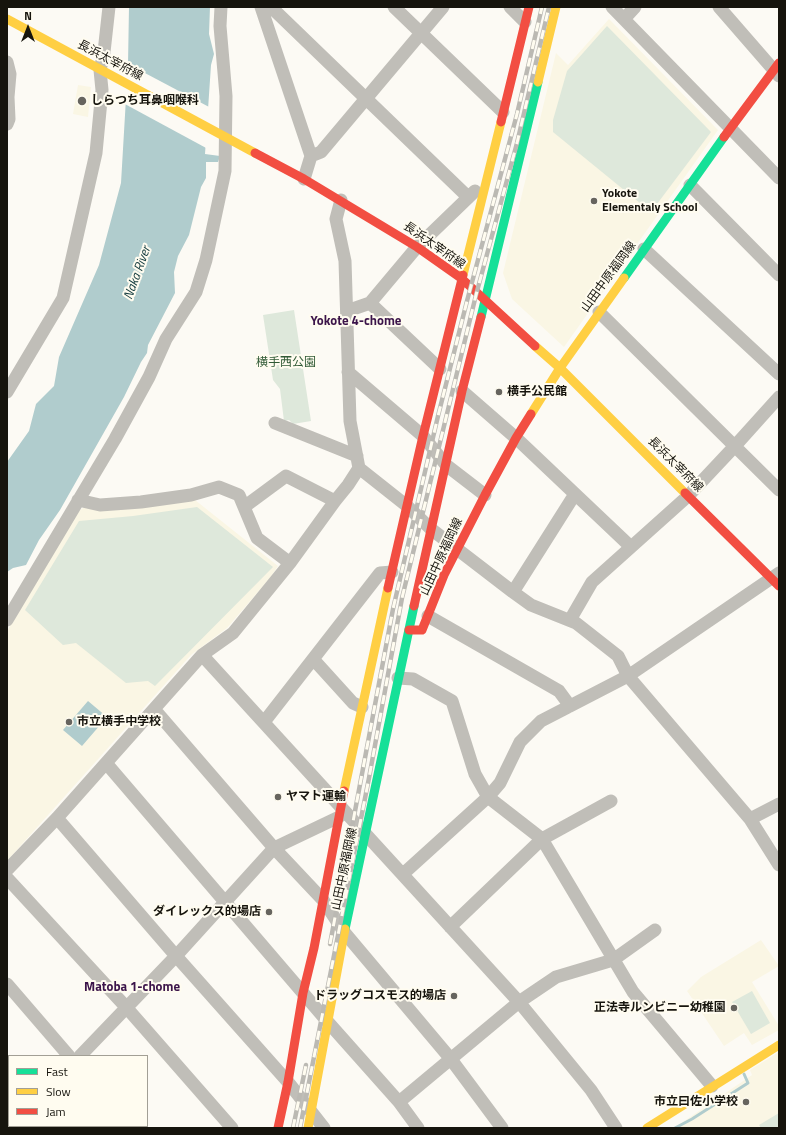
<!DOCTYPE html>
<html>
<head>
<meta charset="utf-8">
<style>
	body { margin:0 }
	#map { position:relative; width:786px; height:1135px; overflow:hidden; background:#fcfaf4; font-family:"Titillium Web",sans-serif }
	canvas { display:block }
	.frame { position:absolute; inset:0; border:8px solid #16140d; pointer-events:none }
	.legend { position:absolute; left:8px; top:1055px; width:140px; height:72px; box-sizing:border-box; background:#fffcf0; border:1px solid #a29f95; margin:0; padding:5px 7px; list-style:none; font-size:12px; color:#16140d }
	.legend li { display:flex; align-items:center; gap:8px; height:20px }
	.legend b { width:20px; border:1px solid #a29f95 }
	.north { position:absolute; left:8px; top:8px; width:40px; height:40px; -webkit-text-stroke:3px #fffcf0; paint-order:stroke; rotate:0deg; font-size:11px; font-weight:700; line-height:16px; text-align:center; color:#16140d }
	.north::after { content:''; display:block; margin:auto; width:14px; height:18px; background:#16140d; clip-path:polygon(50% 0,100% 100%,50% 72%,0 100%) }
</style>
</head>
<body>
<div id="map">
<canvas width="786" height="1135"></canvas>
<div class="frame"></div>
<ul class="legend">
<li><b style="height:5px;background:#16e098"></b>Fast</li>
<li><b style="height:5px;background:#ffcf43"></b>Slow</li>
<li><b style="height:5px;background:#f24e42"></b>Jam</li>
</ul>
<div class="north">N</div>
</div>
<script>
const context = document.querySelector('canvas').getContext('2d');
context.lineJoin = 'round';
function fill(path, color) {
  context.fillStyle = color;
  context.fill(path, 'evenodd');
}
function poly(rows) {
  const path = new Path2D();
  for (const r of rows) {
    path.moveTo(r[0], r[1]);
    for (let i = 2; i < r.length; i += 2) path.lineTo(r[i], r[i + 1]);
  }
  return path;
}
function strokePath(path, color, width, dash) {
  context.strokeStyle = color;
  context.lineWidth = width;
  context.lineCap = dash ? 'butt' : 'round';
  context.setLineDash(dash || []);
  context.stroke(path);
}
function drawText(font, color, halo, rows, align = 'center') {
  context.font = font + ' "Titillium Web","Noto Sans JP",sans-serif';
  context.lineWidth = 4;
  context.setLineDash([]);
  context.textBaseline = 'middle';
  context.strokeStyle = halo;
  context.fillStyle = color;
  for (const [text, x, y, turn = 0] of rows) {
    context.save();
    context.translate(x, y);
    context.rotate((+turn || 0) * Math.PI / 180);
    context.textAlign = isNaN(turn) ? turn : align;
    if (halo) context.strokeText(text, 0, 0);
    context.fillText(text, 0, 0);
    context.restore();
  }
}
const built = poly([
	[609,19,718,130,564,347,512,299,503,273,556,53,568,65],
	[78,85,91,87,88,117,73,114],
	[190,496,278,566,270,578,227,628,191,655,7,861,7,631,37,579,79,511,83,508,132,508],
	[761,940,779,966,752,982,779,1026,779,1030,752,1045,744,1033,724,1046,687,991,701,977],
	[779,1052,779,1128,674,1128,752,1075,750,1070]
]);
const green = poly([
	[607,26,711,132,651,212,553,132,553,120,567,71],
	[294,310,311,421,293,424,289,420,284,421,280,389,273,380,263,315],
	[197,507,273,567,155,686,148,681,126,683,76,643,63,645,25,610,79,521,133,516],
	[752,991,770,1023,751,1034,732,1002],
	[779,1113,779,1128,761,1128,759,1125]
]);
const water = poly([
	[129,7,210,7,209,34,214,54,211,65,205,154,220,156,218,162,206,162,206,178,201,187,189,235,178,256,174,272,175,293,148,345,147,353,141,362,124,397,60,510,39,540,26,565,13,568,7,572,7,462,29,431,36,404,54,386,59,357,99,265,121,183,128,64],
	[88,701,107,717,82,746,63,730]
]);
const pier = poly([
	[126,63,211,108,208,149,123,103]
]);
const stream = poly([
	[675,1128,692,1119,748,1083,744,1074]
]);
const street = poly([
	[261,7,311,156,304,179],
	[271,7,468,197],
	[394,7,503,112],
	[510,7,525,22],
	[612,7,779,178],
	[719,7,779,76],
	[624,19,635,7],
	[7,62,10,74,8,97,9,119,7,124],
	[311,156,321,152,443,7],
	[690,185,779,275],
	[341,200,336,219,345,261,350,421,359,468,407,506,431,529,513,592,531,605,576,623,618,656,628,676,750,819,779,865],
	[644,249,779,374],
	[370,303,440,369],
	[347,311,370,303,417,247,475,191],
	[599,312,779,490],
	[348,372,423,436,446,465,485,495],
	[462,391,516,438,631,547],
	[7,392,63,298,96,153,102,90,100,70,104,52,109,7],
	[275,423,357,456],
	[78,500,100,505,141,502,191,495,219,487,239,495,257,538,290,563],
	[244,507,286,476,335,501],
	[513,592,575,494],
	[428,616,559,691,570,706],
	[7,620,115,439,149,377,166,339,196,292,206,260,225,171,226,96,220,26,221,7],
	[570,620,592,582,688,496,734,447,779,397],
	[202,655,519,1002,591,1090,616,1128],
	[314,660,353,703,362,707],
	[398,678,413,679,452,701,475,774,488,797,542,839,633,992,712,1086],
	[154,709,274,848,323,900,344,932,450,1058,502,1128],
	[264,722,380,573,392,572],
	[106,763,327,1021,399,1102,418,1128],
	[57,818,176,956,288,1082,324,1128],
	[750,819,779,804],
	[7,870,57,818,202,655,233,633,290,563,335,501,348,485,359,468],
	[403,874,488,797,500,783,520,742,541,721,628,676,779,573],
	[7,878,126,1007,232,1128],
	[450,927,542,839,611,801],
	[7,984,69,1056],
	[80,1056,176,956,274,848,339,817],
	[7,1101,9,1103],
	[399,1102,519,1002,556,977,613,960,655,930],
	[30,1126,32,1128],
	[128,1126,130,1128],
	[9,1128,11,1126]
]);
const fast = poly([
	[624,278,724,137],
	[481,317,538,82],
	[345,929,414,606]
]);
const slow = poly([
	[7,19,255,153],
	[538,82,556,7],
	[463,275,501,122],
	[535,346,560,368,685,493],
	[531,414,560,368,624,278],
	[344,791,388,588],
	[308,1128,345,929],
	[647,1128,779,1045]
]);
const jam = poly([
	[501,122,529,7],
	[724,137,779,63],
	[255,153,304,179,417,247,461,278,535,346],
	[685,493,779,586],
	[388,588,423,436,463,275],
	[414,606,462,391,481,317],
	[409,630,422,630,444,575,485,495,516,438,531,414],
	[278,1128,288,1082,303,993,314,948,344,791]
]);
const rail = poly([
	[330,944,393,609,438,416,467,301,517,114,542,7],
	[293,1128,306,1065],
	[300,1128,369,778,402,598,476,295,517,143,549,7]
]);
const markers = [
	[82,101,5,"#66645e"],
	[594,201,4,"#66645e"],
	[499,392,4,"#66645e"],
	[69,722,4,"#66645e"],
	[278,797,4,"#66645e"],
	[269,912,4,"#66645e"],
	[454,996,4,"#66645e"],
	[734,1008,4,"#66645e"],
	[746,1102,4,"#66645e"]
];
const streetNames = [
	["長浜太宰府線",110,61,28],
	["長浜太宰府線",434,246,35],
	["山田中原福岡線",609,277,-54],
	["長浜太宰府線",675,465,45],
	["山田中原福岡線",442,557,-65],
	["山田中原福岡線",345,869,-78]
];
const poiNames = [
	["しらつち耳鼻咽喉科",91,101],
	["Yokote",602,194],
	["Elementaly School",602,208],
	["横手公民館",507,392],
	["市立横手中学校",77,722],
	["ヤマト運輸",286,797],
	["ダイレックス的場店",261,912,"right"],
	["ドラッグコスモス的場店",446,996,"right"],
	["正法寺ルンビニー幼稚園",726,1008,"right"],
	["市立曰佐小学校",738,1102,"right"]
];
const parkNames = [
	["横手西公園",286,363]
];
const waterNames = [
	["Naka River",138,273,-70]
];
const neighbourhoodNames = [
	["Yokote 4-chome",356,322],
	["Matoba 1-chome",132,988]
];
fill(built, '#faf6e4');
fill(green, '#dee8db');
fill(water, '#b0cccd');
fill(pier, '#fcfaf4');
strokePath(stream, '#b0cccd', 3);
strokePath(street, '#c0beb8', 13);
strokePath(fast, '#16e098', 9);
strokePath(slow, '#ffcf43', 9);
strokePath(jam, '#f24e42', 9);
strokePath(rail, '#bbb9b3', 4.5);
strokePath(rail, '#fffcf0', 3, [9]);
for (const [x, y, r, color] of markers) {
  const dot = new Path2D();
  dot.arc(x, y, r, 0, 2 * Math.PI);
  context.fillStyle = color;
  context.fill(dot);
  strokePath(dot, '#fffcf0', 1.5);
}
drawText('12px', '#16140d', '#fffcf0', streetNames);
drawText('bold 12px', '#16140d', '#fffcf0', poiNames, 'left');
drawText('12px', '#315a36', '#fffcf0', parkNames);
drawText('italic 13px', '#0f383b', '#fffcf0', waterNames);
drawText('bold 13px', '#3b144a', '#fffcf0', neighbourhoodNames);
</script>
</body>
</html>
